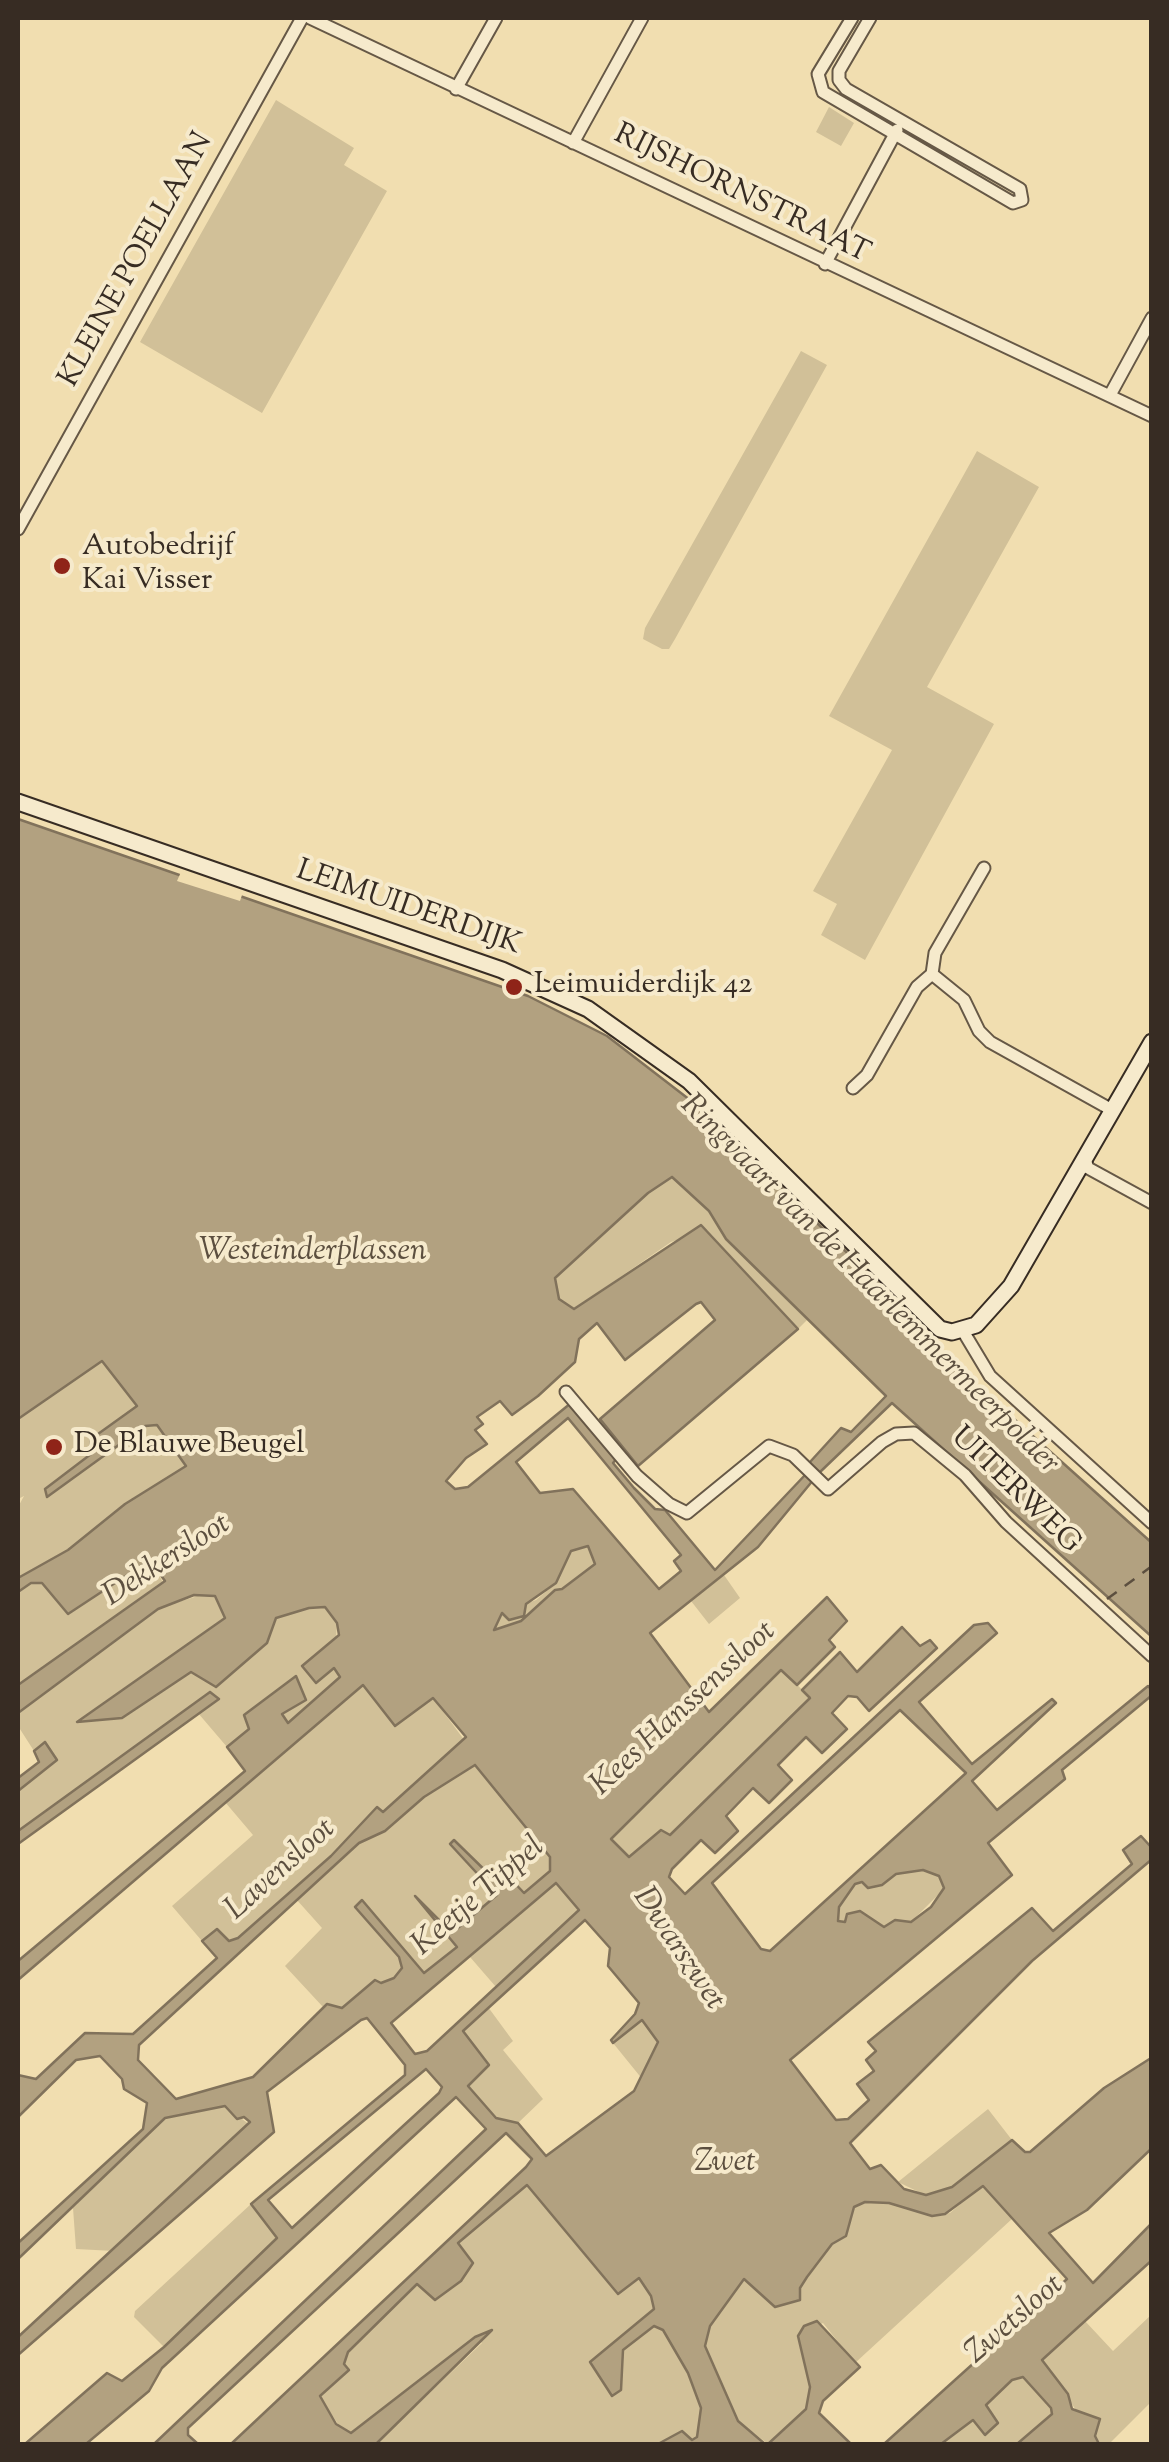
<!DOCTYPE html>
<html>
<head>
<meta charset="utf-8">
<style>
	body { margin:0 }
	#map { position:relative; width:1169px; height:2462px; overflow:hidden; background:#f1deb0; font-family:"Sorts Mill Goudy",serif }
	canvas { display:block }
	.frame { position:absolute; inset:0; border:20px solid #372c23; pointer-events:none }
</style>
</head>
<body>
<div id="map">
<canvas width="1169" height="2462"></canvas>
<div class="frame"></div>
</div>
<script>
const context = document.querySelector('canvas').getContext('2d');
context.lineJoin = 'round';
function fill(path, color) {
  context.fillStyle = color;
  context.fill(path, 'evenodd');
}
function poly(rows) {
  const path = new Path2D();
  for (const r of rows) {
    path.moveTo(r[0], r[1]);
    for (let i = 2; i < r.length; i += 2) path.lineTo(r[i], r[i + 1]);
  }
  return path;
}
function strokePath(path, color, width, dash) {
  context.strokeStyle = color;
  context.lineWidth = width;
  context.lineCap = dash ? 'butt' : 'round';
  context.setLineDash(dash || []);
  context.stroke(path);
}
function drawText(font, color, halo, rows, align = 'center') {
  context.font = font + ' "Sorts Mill Goudy",serif';
  context.lineWidth = 8;
  context.setLineDash([]);
  context.textBaseline = 'middle';
  context.strokeStyle = halo;
  context.fillStyle = color;
  for (const [text, x, y, turn = 0] of rows) {
    context.save();
    context.translate(x, y);
    context.rotate((+turn || 0) * Math.PI / 180);
    context.textAlign = isNaN(turn) ? turn : align;
    if (halo) context.strokeText(text, 0, 0);
    context.fillText(text, 0, 0);
    context.restore();
  }
}
const green = poly([
	[276,100,354,148,344,165,387,191,262,413,140,342],
	[829,107,854,123,841,146,816,132],
	[801,351,827,365,675,639,669,649,662,649,643,639,645,628],
	[977,451,1039,487,927,687,994,724,865,960,821,935,837,904,813,891,892,750,829,716],
	[672,1177,709,1212,726,1239,807,1320,798,1329,707,1230,671,1242,574,1309,559,1299,555,1278,648,1193],
	[102,1360,138,1406,91,1439,92,1454,45,1489,47,1496,145,1426,157,1424,187,1466,125,1503,68,1550,18,1578,18,1507,24,1496,18,1499,18,1419],
	[588,1546,595,1564,562,1589,555,1590,521,1621,494,1630,502,1612,536,1600,556,1583,571,1551],
	[150,1560,164,1584,18,1685,18,1592,31,1582,42,1583,69,1614],
	[724,1575,740,1598,709,1624,691,1601],
	[208,1593,215,1596,225,1618,77,1722,100,1719,191,1672,217,1687,276,1618,309,1608,325,1607,337,1623,334,1668,341,1677,287,1723,282,1714,244,1716,249,1728,227,1747,198,1713,218,1699,210,1692,18,1831,18,1791,56,1760,45,1742,34,1751,18,1726,18,1713,158,1608],
	[782,1669,810,1698,670,1836,629,1857,611,1839],
	[363,1684,395,1726,433,1698,465,1741,382,1812,377,1808,331,1856,238,1938,229,1942,217,1929,202,1941,172,1906,253,1835,225,1802],
	[475,1765,550,1857,550,1871,524,1894,500,1885,454,1841,451,1844,498,1895,451,1933,416,1896,457,1947,424,1974,361,1900,355,1907,399,1957,402,1968,394,1977,381,1983,374,1980,342,2008,327,2004,323,2007,285,1966,322,1928,296,1899,360,1843,385,1831,424,1797],
	[923,1870,939,1876,944,1889,911,1922,885,1928,838,1921,839,1907,855,1883,882,1885,896,1874],
	[556,1883,579,1910,496,1987,470,1957],
	[488,2007,513,2041,503,2050,543,2099,518,2123,497,2119,468,2086,489,2065,462,2031],
	[642,2019,659,2042,643,2080,613,2043],
	[225,2106,250,2125,114,2251,76,2249,73,2208,165,2118],
	[988,2109,1012,2140,952,2187,925,2195,898,2182],
	[527,2184,617,2294,639,2277,651,2296,654,2308,591,2362,612,2396,621,2390,623,2350,654,2326,663,2330,688,2373,701,2408,697,2437,692,2440,682,2432,658,2444,376,2444,482,2343,475,2337,351,2433,344,2433,320,2397,348,2352,418,2283,435,2299,457,2244],
	[982,2185,1013,2218,855,2363,823,2323,798,2336,810,2387,806,2409,768,2444,738,2421,705,2346,710,2326,745,2279,782,2305,800,2288,832,2244,846,2236,854,2207,865,2202,889,2203,932,2216,950,2213],
	[251,2204,277,2238,164,2347,134,2317,135,2311],
	[1151,2315,1151,2402,1109,2444,1099,2444,1042,2360,1085,2321,1113,2351],
	[1023,2377,1051,2408,1052,2415,1017,2444,941,2444,973,2420,986,2434,997,2423,986,2406,1012,2380]
]);
const water = poly([
	[18,819,528,996,607,1036,703,1110,909,1314,906,1322,1152,1543,1151,1636,892,1403,819,1473,758,1547,650,1633,709,1712,827,1597,847,1621,829,1640,835,1647,797,1685,781,1670,611,1839,629,1857,661,1830,670,1835,810,1698,802,1690,840,1652,857,1672,902,1627,920,1646,930,1640,937,1648,869,1711,857,1697,848,1696,832,1713,847,1729,822,1753,806,1737,778,1765,792,1780,769,1803,753,1788,726,1816,738,1831,715,1853,701,1840,672,1869,669,1877,685,1894,974,1625,988,1623,997,1633,919,1702,972,1764,1052,1699,1056,1703,972,1781,997,1810,1148,1686,1151,1689,1151,1696,1062,1770,1065,1779,988,1843,1012,1875,790,2060,836,2120,848,2119,869,2100,857,2084,874,2071,866,2060,876,2051,868,2042,1032,1908,1053,1931,1132,1864,1123,1850,1141,1836,1151,1847,1151,1860,1032,1961,850,2143,870,2169,881,2165,904,2189,926,2195,952,2187,1012,2140,1025,2152,1030,2152,1104,2088,1151,2058,1151,2149,1087,2210,1049,2233,1093,2283,1151,2224,1151,2261,1042,2360,1068,2394,1072,2409,1100,2419,1095,2436,1099,2444,1017,2444,1052,2414,1051,2408,1023,2377,1012,2380,986,2405,998,2423,985,2435,973,2420,941,2444,884,2444,1067,2279,983,2186,945,2214,932,2216,889,2203,865,2202,854,2207,846,2236,832,2244,807,2277,800,2288,800,2300,775,2307,744,2279,710,2326,705,2346,738,2421,765,2444,658,2444,682,2431,692,2440,697,2437,701,2408,688,2373,663,2330,654,2326,623,2350,621,2390,612,2396,590,2362,654,2309,651,2296,639,2278,618,2294,527,2185,458,2243,473,2263,461,2281,435,2300,417,2284,348,2352,344,2364,349,2370,320,2396,336,2424,351,2433,475,2337,492,2330,376,2444,231,2444,526,2167,532,2159,506,2133,188,2428,188,2435,198,2444,154,2444,486,2129,456,2097,162,2368,149,2391,86,2444,25,2444,107,2373,122,2381,164,2347,277,2238,251,2204,405,2075,405,2065,367,2018,361,2020,267,2092,274,2132,18,2355,18,2337,250,2122,244,2117,237,2119,225,2106,165,2118,18,2259,18,2243,143,2129,147,2103,124,2089,122,2079,100,2056,76,2060,18,2117,18,2075,36,2079,85,2033,133,2034,217,1958,202,1941,217,1929,229,1941,238,1938,331,1856,377,1807,383,1812,466,1737,433,1698,395,1726,363,1685,18,1980,18,1961,245,1771,227,1747,249,1729,244,1715,296,1676,306,1700,282,1714,288,1723,340,1677,334,1668,316,1683,302,1666,339,1635,337,1623,325,1607,309,1608,276,1618,267,1643,216,1687,191,1672,122,1718,77,1722,225,1618,215,1596,194,1595,158,1609,18,1713,18,1685,165,1581,150,1560,68,1614,42,1583,31,1583,18,1592,18,1578,68,1550,125,1504,186,1466,157,1425,145,1426,47,1497,45,1489,91,1454,91,1439,137,1406,102,1361,18,1419,18,819],
	[672,1177,709,1211,726,1239,886,1396,851,1432,841,1428,810,1462,806,1474,715,1570,665,1510,655,1509,634,1488,613,1463,617,1458,571,1403,468,1487,455,1489,446,1481,466,1458,487,1444,475,1430,483,1424,477,1417,500,1401,512,1415,538,1396,575,1362,579,1339,597,1323,625,1360,696,1304,701,1302,715,1320,600,1419,638,1466,798,1329,701,1225,574,1309,559,1299,555,1278,648,1193,672,1177],
	[568,1418,681,1555,674,1561,681,1571,659,1589,573,1489,540,1493,516,1462,568,1418],
	[588,1546,595,1564,562,1589,555,1590,521,1621,494,1630,502,1613,509,1620,524,1616,526,1604,556,1583,571,1551,588,1546],
	[900,1710,966,1773,770,1951,761,1949,712,1883,900,1710],
	[475,1765,550,1857,550,1871,524,1893,509,1877,499,1884,454,1840,450,1844,497,1895,452,1933,415,1896,457,1947,424,1973,362,1900,355,1907,399,1957,402,1968,394,1978,381,1983,375,1980,342,2008,327,2004,253,2077,176,2099,138,2060,139,2045,359,1843,385,1831,424,1797,475,1765],
	[923,1870,939,1876,944,1888,931,1907,911,1922,895,1920,884,1927,860,1911,847,1914,845,1922,838,1921,839,1907,855,1884,862,1882,868,1888,882,1885,896,1874,923,1870],
	[556,1883,579,1910,427,2051,415,2054,391,2023,556,1883],
	[585,1920,610,1948,608,1966,639,2003,635,2014,611,2040,613,2043,642,2020,658,2042,634,2091,546,2156,518,2123,496,2118,468,2086,489,2065,463,2031,585,1920],
	[426,2069,442,2087,439,2093,292,2228,268,2200,426,2069],
	[210,1692,219,1699,18,1844,18,1831,210,1692],
	[45,1742,57,1760,18,1791,18,1778,39,1762,34,1751,45,1742],
	[817,2321,860,2367,823,2401,819,2413,851,2444,768,2444,806,2409,810,2387,798,2336,804,2326,817,2321]
]);
const pier = poly([
	[181,872,243,892,240,901,177,881]
]);
const ferry = poly([
	[1107,1599,1152,1566]
]);
const street = poly([
	[310,18,1152,416],
	[852,18,818,74,823,92,1013,203,1022,200,1020,189,846,89,839,80,839,71,870,18],
	[456,89,496,18],
	[573,143,642,18],
	[825,264,897,130],
	[1110,395,1152,318],
	[18,529,302,18],
	[932,974,964,1000,979,1031,990,1042,1112,1110],
	[853,1088,867,1075,917,987,932,974,935,953,984,868],
	[1085,1160,1088,1168,1152,1203],
	[963,1331,990,1376,1152,1523],
	[566,1392,637,1476,669,1504,687,1513,769,1446,793,1455,828,1489,882,1442,896,1434,914,1433,965,1475,1006,1522,1152,1656]
]);
const secondary = poly([
	[18,802,502,970,588,1009,689,1081,940,1329,952,1332,976,1325,1011,1286,1152,1042]
]);
const markers = [
	[62,566,10,"#8f2418"],
	[514,987,10,"#8f2418"],
	[54,1447,10,"#8f2418"]
];
const streetNames = [
	["RIJSHORNSTRAAT",741,196,26],
	["KLEINE POELLAAN",138,261,-61],
	["LEIMUIDERDIJK",408,910,19],
	["UITERWEG",1014,1492,44]
];
const poiNames = [
	["Autobedrijf",82,549],
	["Kai Visser",82,583],
	["Leimuiderdijk 42",534,987],
	["De Blauwe Beugel",74,1447]
];
const waterNames = [
	["Westeinderplassen",313,1254],
	["Ringvaart van de Haarlemmermeerpolder",868,1286,45],
	["Dekkersloot",168,1562,-33],
	["Kees Hanssenssloot",685,1710,-43],
	["Lavensloot",282,1871,-42],
	["Keetje Tippel",480,1898,-41],
	["Dwarszwet",677,1950,56],
	["Zwet",725,2165],
	["Zwetsloot",1016,2321,-41]
];
fill(green, '#d1c098');
fill(water, '#b2a180');
strokePath(water, '#81725b', 2.5);
fill(pier, '#f1deb0');
strokePath(ferry, '#5c4f3f', 2.5, [12, 10]);
strokePath(street, '#665846', 15);
strokePath(secondary, '#372c23', 19);
strokePath(street, '#f6eacc', 11);
strokePath(secondary, '#f6eacc', 15);
for (const [x, y, r, color] of markers) {
  const dot = new Path2D();
  dot.arc(x, y, r, 0, 2 * Math.PI);
  context.fillStyle = color;
  context.fill(dot);
  strokePath(dot, '#f6eacc', 4);
}
drawText('30px', '#372c23', '#f6eacc', streetNames);
drawText('30px', '#372c23', '#f6eacc', poiNames, 'left');
drawText('italic 32px', '#5c4f3f', '#f6eacc', waterNames);
</script>
</body>
</html>
